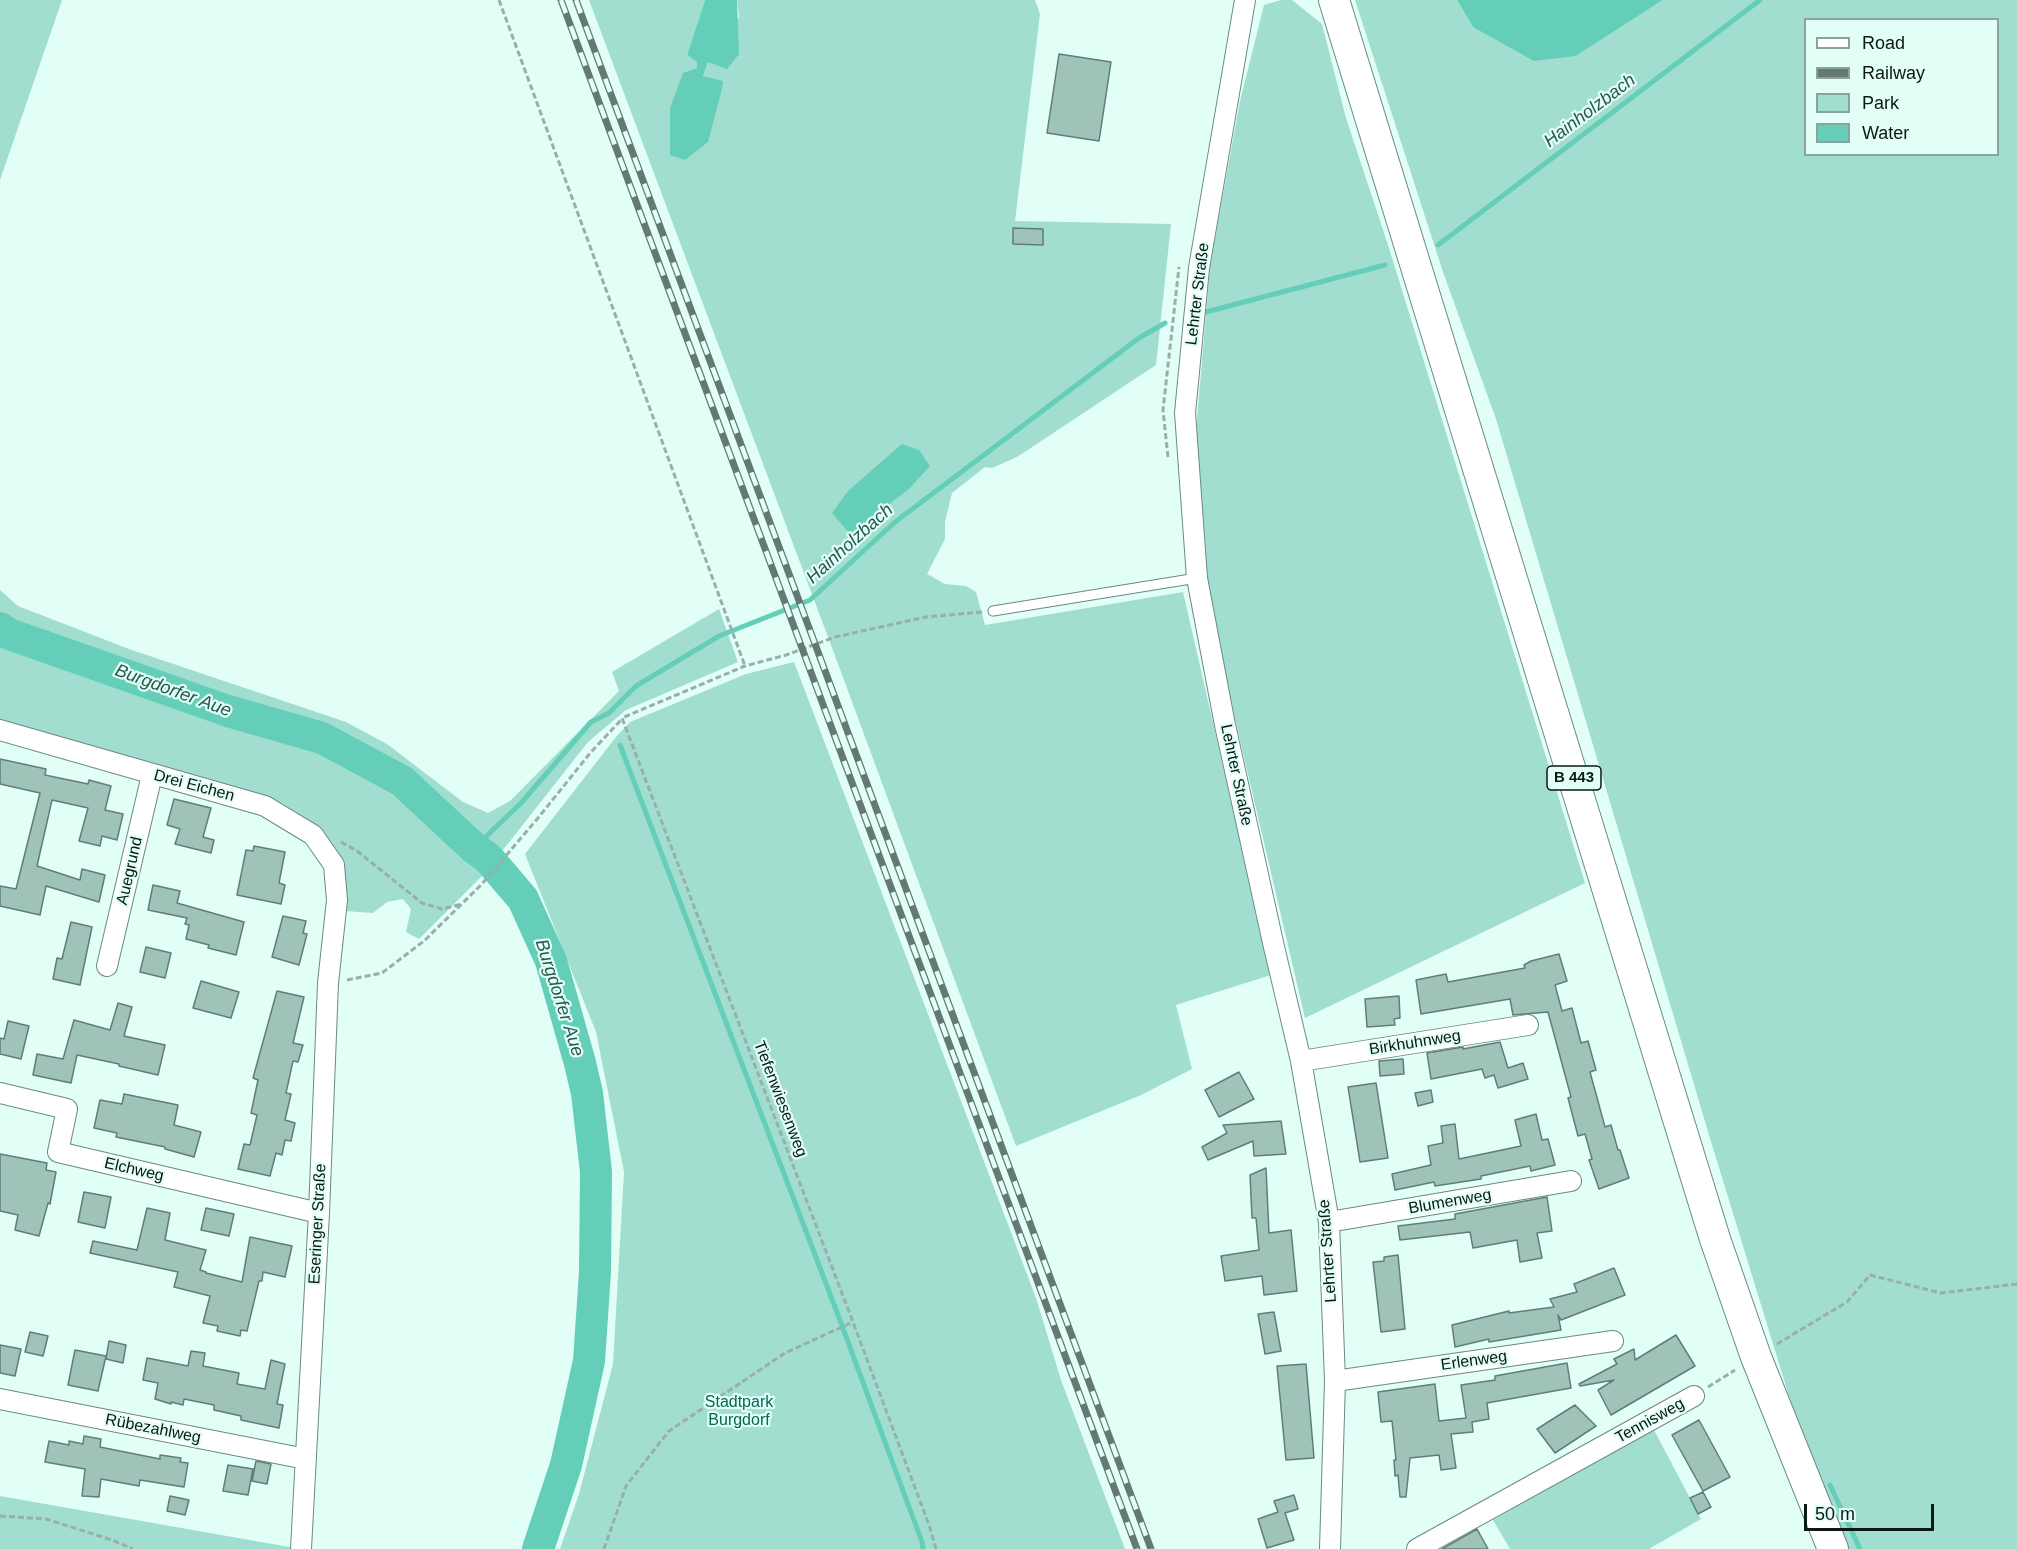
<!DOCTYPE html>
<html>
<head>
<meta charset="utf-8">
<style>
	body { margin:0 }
	#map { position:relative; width:2017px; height:1549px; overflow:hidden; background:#e1fef7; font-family:Arial,sans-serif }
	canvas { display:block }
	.legend { position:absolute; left:1804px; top:18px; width:195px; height:138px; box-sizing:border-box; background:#e1fef7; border:2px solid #8ba29d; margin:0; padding:8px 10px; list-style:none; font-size:18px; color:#0b1815 }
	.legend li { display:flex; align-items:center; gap:12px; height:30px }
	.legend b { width:30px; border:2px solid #8ba29d }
	.scale { position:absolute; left:1804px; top:1504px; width:130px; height:27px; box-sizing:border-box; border:3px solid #0b1815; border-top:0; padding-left:8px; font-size:18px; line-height:21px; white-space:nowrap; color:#0b1815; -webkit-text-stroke:4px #e1fef7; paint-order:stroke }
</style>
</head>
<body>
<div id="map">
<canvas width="2017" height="1549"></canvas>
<ul class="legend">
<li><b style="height:8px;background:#fff"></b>Road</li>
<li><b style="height:8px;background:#657974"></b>Railway</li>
<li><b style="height:16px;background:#a2ded0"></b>Park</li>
<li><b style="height:16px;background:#65ceb9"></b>Water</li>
</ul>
<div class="scale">50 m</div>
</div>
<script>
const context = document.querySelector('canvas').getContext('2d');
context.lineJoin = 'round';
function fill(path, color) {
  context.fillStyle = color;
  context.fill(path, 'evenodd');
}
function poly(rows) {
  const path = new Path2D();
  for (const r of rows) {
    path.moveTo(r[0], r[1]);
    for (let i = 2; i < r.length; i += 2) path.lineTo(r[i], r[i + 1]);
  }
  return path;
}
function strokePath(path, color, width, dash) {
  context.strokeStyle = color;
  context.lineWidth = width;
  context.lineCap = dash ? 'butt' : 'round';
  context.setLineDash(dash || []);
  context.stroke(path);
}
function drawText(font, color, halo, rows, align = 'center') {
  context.font = font + ' Arial,sans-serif';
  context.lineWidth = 4.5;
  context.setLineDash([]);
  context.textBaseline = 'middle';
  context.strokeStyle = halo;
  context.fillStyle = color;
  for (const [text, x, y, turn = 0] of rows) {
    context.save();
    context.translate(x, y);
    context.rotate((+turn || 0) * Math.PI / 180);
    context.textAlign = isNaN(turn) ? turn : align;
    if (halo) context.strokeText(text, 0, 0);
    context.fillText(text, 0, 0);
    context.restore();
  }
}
const green = poly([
	[0,0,62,0,0,180],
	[589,0,705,0,687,55,697,62,697,68,703,76,708,62,739,17,737,0,1035,0,1040,14,1015,221,1171,224,1156,365,1017,457,992,468,985,467,952,493,945,522,945,539,927,574,945,584,966,586,976,592,985,625,1183,592,1271,975,1176,1005,1192,1069,1141,1095,1016,1146,834,653],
	[1281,0,1292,0,1322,24,1346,118,1389,248,1585,883,1305,1018,1236,723,1205,576,1196,431,1210,266,1240,101,1264,5],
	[1355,0,1457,0,1473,27,1576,56,1663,0,2017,0,2017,1549,1847,1549,1832,1517,1788,1393,1709,1135,1496,419,1443,272],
	[1806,20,1998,20,1998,154,1806,154],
	[0,590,18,606,129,649,346,722,387,744,463,802,488,813,510,801,619,691,612,672,719,609,738,662,626,710,588,742,499,855,408,777,383,761,327,734,13,627,0,619],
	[0,637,38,657,143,696,334,754,407,799,488,870,419,939,406,932,411,909,403,899,387,902,373,913,344,911,341,860,319,826,282,803,0,727],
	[794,662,1036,1298,1061,1380,1125,1549,560,1549,579,1494,613,1364,624,1172,596,1032,525,854,616,737,630,722,746,674],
	[1653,1428,1701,1519,1649,1549,1510,1549,1493,1520],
	[0,1496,295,1548,295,1549,0,1549]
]);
const water = poly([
	[705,0,737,0,739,54,727,69,708,62,703,76,723,81,722,89,708,142,685,160,670,155,670,108,683,73,697,68,697,62,687,55],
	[1457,0,1663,0,1576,56,1534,61,1473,27],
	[902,444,919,450,930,466,909,489,850,534,832,513,848,491]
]);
const stream = poly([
	[1438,245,1760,0],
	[1206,312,1385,265],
	[620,745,838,1315,922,1542,923,1549],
	[474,848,521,803,591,722,609,713,636,686,719,636,810,600,895,522,1139,338,1165,323],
	[1830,1485,1860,1549]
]);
const river = poly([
	[0,628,9,634,228,711,322,738,402,781,474,848,488,858,523,899,551,961,580,1063,587,1093,596,1172,595,1272,589,1361,566,1465,538,1549]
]);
const building = poly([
	[1059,54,1111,62,1099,141,1047,133,1059,54],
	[1013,228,1043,229,1043,245,1013,244,1013,228],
	[0,759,46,769,45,775,88,784,89,780,111,786,105,810,123,814,117,840,102,836,100,846,79,841,88,808,52,800,37,866,80,880,82,869,105,875,99,902,46,886,40,915,0,906,0,886,16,889,40,793,0,784,0,759],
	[174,799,211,808,203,837,214,840,211,853,175,844,180,829,167,825,174,799],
	[254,846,285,852,279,883,285,885,281,904,237,895,246,850,253,851,254,846],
	[153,885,180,891,177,903,244,922,236,955,208,948,209,945,186,939,189,925,185,924,187,918,148,910,153,885],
	[283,916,306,921,303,933,307,934,299,965,272,957,283,916],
	[71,922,92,927,80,985,53,979,57,958,62,959,71,922],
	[146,947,171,953,165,978,140,972,146,947],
	[1559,954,1567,981,1555,985,1562,1011,1572,1008,1581,1043,1588,1041,1596,1070,1590,1072,1605,1127,1611,1125,1618,1150,1620,1150,1629,1178,1599,1189,1589,1160,1592,1159,1585,1134,1578,1136,1568,1098,1571,1097,1548,1012,1513,1015,1510,999,1421,1014,1416,980,1446,974,1448,982,1525,968,1524,965,1531,961,1559,954],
	[201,981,239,992,231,1018,193,1008,201,981],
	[277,991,304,997,293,1043,303,1045,298,1062,293,1061,286,1093,291,1094,285,1120,295,1123,291,1141,285,1140,282,1155,276,1153,270,1176,238,1169,244,1144,250,1145,257,1115,251,1113,258,1080,253,1078,277,991],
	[1399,996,1400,1018,1394,1019,1395,1025,1367,1027,1365,999,1399,996],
	[118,1003,132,1007,124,1036,165,1045,158,1075,119,1066,119,1064,77,1055,71,1083,33,1075,37,1054,63,1059,74,1020,110,1030,118,1003],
	[8,1021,29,1026,21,1059,0,1054,0,1038,4,1039,8,1021],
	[1500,1042,1508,1068,1523,1063,1528,1079,1498,1088,1494,1075,1485,1078,1482,1069,1431,1079,1427,1053,1463,1047,1463,1049,1500,1042],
	[1403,1059,1404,1074,1380,1076,1379,1061,1403,1059],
	[1239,1072,1254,1099,1219,1117,1205,1090,1239,1072],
	[1376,1083,1388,1158,1360,1162,1348,1087,1376,1083],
	[1431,1090,1433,1102,1418,1106,1415,1093,1431,1090],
	[124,1094,178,1105,174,1125,201,1132,194,1157,165,1149,165,1147,116,1137,117,1133,94,1128,100,1100,122,1104,124,1094],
	[1536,1114,1542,1140,1548,1139,1555,1165,1531,1171,1530,1166,1481,1176,1481,1179,1435,1186,1434,1182,1395,1190,1392,1174,1431,1165,1428,1146,1443,1143,1441,1126,1455,1124,1459,1159,1521,1146,1515,1120,1536,1114],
	[1281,1121,1286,1154,1254,1156,1253,1141,1208,1160,1202,1147,1227,1133,1223,1125,1281,1121],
	[0,1154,47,1163,46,1170,56,1172,50,1204,48,1203,39,1236,15,1230,18,1215,0,1211,0,1154],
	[1266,1168,1269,1233,1291,1230,1297,1291,1264,1295,1262,1276,1225,1281,1221,1256,1259,1250,1256,1218,1252,1218,1250,1175,1266,1168],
	[84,1192,111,1197,105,1228,78,1222,84,1192],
	[1547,1197,1552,1231,1537,1233,1542,1258,1520,1262,1517,1240,1473,1248,1470,1232,1400,1240,1398,1226,1455,1219,1455,1214,1547,1197],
	[147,1208,170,1213,165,1240,206,1250,200,1270,206,1272,206,1273,242,1282,250,1237,292,1246,285,1277,263,1272,262,1281,259,1281,247,1331,241,1330,240,1336,217,1331,218,1326,203,1323,210,1296,174,1287,178,1272,90,1253,93,1241,137,1250,147,1208],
	[206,1208,234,1214,229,1236,201,1230,206,1208],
	[1398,1255,1405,1329,1381,1332,1373,1262,1384,1261,1384,1257,1398,1255],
	[1614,1268,1625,1295,1561,1320,1558,1315,1561,1330,1489,1342,1489,1339,1455,1347,1452,1325,1509,1311,1509,1313,1554,1307,1550,1299,1577,1292,1574,1284,1614,1268],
	[1274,1312,1281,1351,1265,1354,1258,1314,1274,1312],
	[30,1332,48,1336,43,1356,25,1352,30,1332],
	[1676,1335,1695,1366,1611,1415,1598,1390,1614,1380,1580,1386,1579,1384,1617,1364,1614,1359,1634,1349,1635,1360,1676,1335],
	[109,1341,126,1345,123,1363,106,1359,109,1341],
	[0,1345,21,1349,15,1376,0,1373,0,1345],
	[75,1350,106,1356,98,1391,68,1385,75,1350],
	[191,1351,205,1353,203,1366,239,1373,237,1384,265,1389,271,1360,285,1364,277,1404,283,1405,279,1428,241,1420,241,1416,214,1410,214,1405,184,1399,183,1405,171,1402,171,1404,155,1399,158,1383,143,1380,147,1358,188,1366,191,1351],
	[1567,1363,1571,1388,1487,1403,1489,1419,1472,1422,1473,1432,1451,1434,1456,1468,1441,1470,1439,1455,1410,1458,1406,1497,1400,1497,1398,1475,1395,1476,1394,1460,1396,1460,1392,1421,1381,1422,1378,1392,1435,1384,1439,1421,1466,1418,1461,1385,1495,1380,1495,1376,1567,1363],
	[1306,1364,1314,1458,1286,1460,1277,1366,1306,1364],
	[1575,1405,1596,1426,1555,1453,1537,1429,1575,1405],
	[1699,1420,1730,1477,1703,1491,1672,1435,1699,1420],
	[84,1436,101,1439,100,1447,160,1459,160,1455,181,1458,180,1462,188,1463,184,1487,140,1480,139,1486,101,1479,99,1497,82,1496,85,1469,45,1462,49,1441,69,1445,69,1441,83,1444,84,1436],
	[256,1461,271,1464,267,1484,252,1481,256,1461],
	[228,1465,253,1469,248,1495,223,1491,228,1465],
	[1703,1492,1711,1507,1698,1514,1690,1498,1703,1492],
	[1294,1495,1298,1509,1285,1513,1294,1540,1267,1548,1258,1519,1278,1512,1274,1501,1294,1495],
	[170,1496,189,1500,185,1515,167,1511,170,1496],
	[1477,1529,1488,1549,1442,1549,1477,1529]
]);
const path = poly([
	[499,0,745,666],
	[1168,457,1163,410,1179,267],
	[341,842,357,851,422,903,442,909,462,904],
	[347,980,382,973,424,941,481,885,538,818,591,752,622,719],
	[1777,1344,1847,1302,1870,1275,1941,1293,2017,1284],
	[1708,1387,1735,1370],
	[0,1516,46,1519,112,1540,133,1549],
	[604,1549,626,1486,669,1431,785,1353,853,1322],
	[936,1549,929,1525,853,1322,622,718,745,666,786,655,835,637,926,617,982,612]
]);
const service = poly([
	[993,611,1197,578]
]);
const minor = poly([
	[1245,0,1199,268,1185,413,1197,578,1225,725,1274,947,1301,1061,1329,1222,1335,1381,1330,1549],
	[0,730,265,806,313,835,334,865,337,900,328,983,319,1213,301,1549],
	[107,966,152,775],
	[1301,1061,1528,1025],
	[0,1093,67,1109,58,1152,319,1213],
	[1329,1222,1571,1181],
	[1335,1381,1613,1341],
	[0,1399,306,1459],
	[1417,1549,1694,1396]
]);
const primary = poly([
	[1334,0,1715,1239,1756,1357,1833,1549]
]);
const rail = poly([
	[561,0,1137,1549],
	[576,0,1151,1549]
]);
const shields = [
	[1574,778,54]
];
const shieldNames = [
	["B 443",1574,778]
];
const streetNames = [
	["Lehrter Straße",1198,294,-83],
	["Lehrter Straße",1236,775,78],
	["Drei Eichen",194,786,15],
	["Auegrund",130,871,-77],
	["Birkhuhnweg",1415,1043,-9],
	["Tiefenwiesenweg",780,1099,69],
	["Elchweg",134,1170,13],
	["Blumenweg",1450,1202,-10],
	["Eseringer Straße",318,1224,-87],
	["Lehrter Straße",1328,1251,-94],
	["Erlenweg",1474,1361,-8],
	["Tennisweg",1650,1421,-29],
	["Rübezahlweg",153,1429,11]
];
const parkNames = [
	["Stadtpark",739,1403],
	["Burgdorf",739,1421]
];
const waterNames = [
	["Hainholzbach",1590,111,-37],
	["Hainholzbach",850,544,-42],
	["Burgdorfer Aue",173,691,20],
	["Burgdorfer Aue",559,998,72]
];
fill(green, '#a2ded0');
fill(water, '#65ceb9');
strokePath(stream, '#65ceb9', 5);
strokePath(river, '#65ceb9', 32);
fill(building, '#9fc2b9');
strokePath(building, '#5e7f77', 1.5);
strokePath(service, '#698a83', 11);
strokePath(minor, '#698a83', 22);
strokePath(primary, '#698a83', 32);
strokePath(path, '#98afaa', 3, [6, 3]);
strokePath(service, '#fff', 9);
strokePath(minor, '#fff', 20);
strokePath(primary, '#fff', 30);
strokePath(rail, '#657974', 7);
strokePath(rail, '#e1fef7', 4.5, [14]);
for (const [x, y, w] of shields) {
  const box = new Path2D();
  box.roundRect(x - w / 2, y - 12, w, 24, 4.5);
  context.fillStyle = '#e1fef7';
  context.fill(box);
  strokePath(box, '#0b1815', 1.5);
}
drawText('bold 15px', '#0b1815', null, shieldNames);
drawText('16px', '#0b1815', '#e1fef7', streetNames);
drawText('16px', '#0b6557', '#e1fef7', parkNames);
drawText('italic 18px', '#29574e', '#e1fef7', waterNames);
</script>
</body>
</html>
